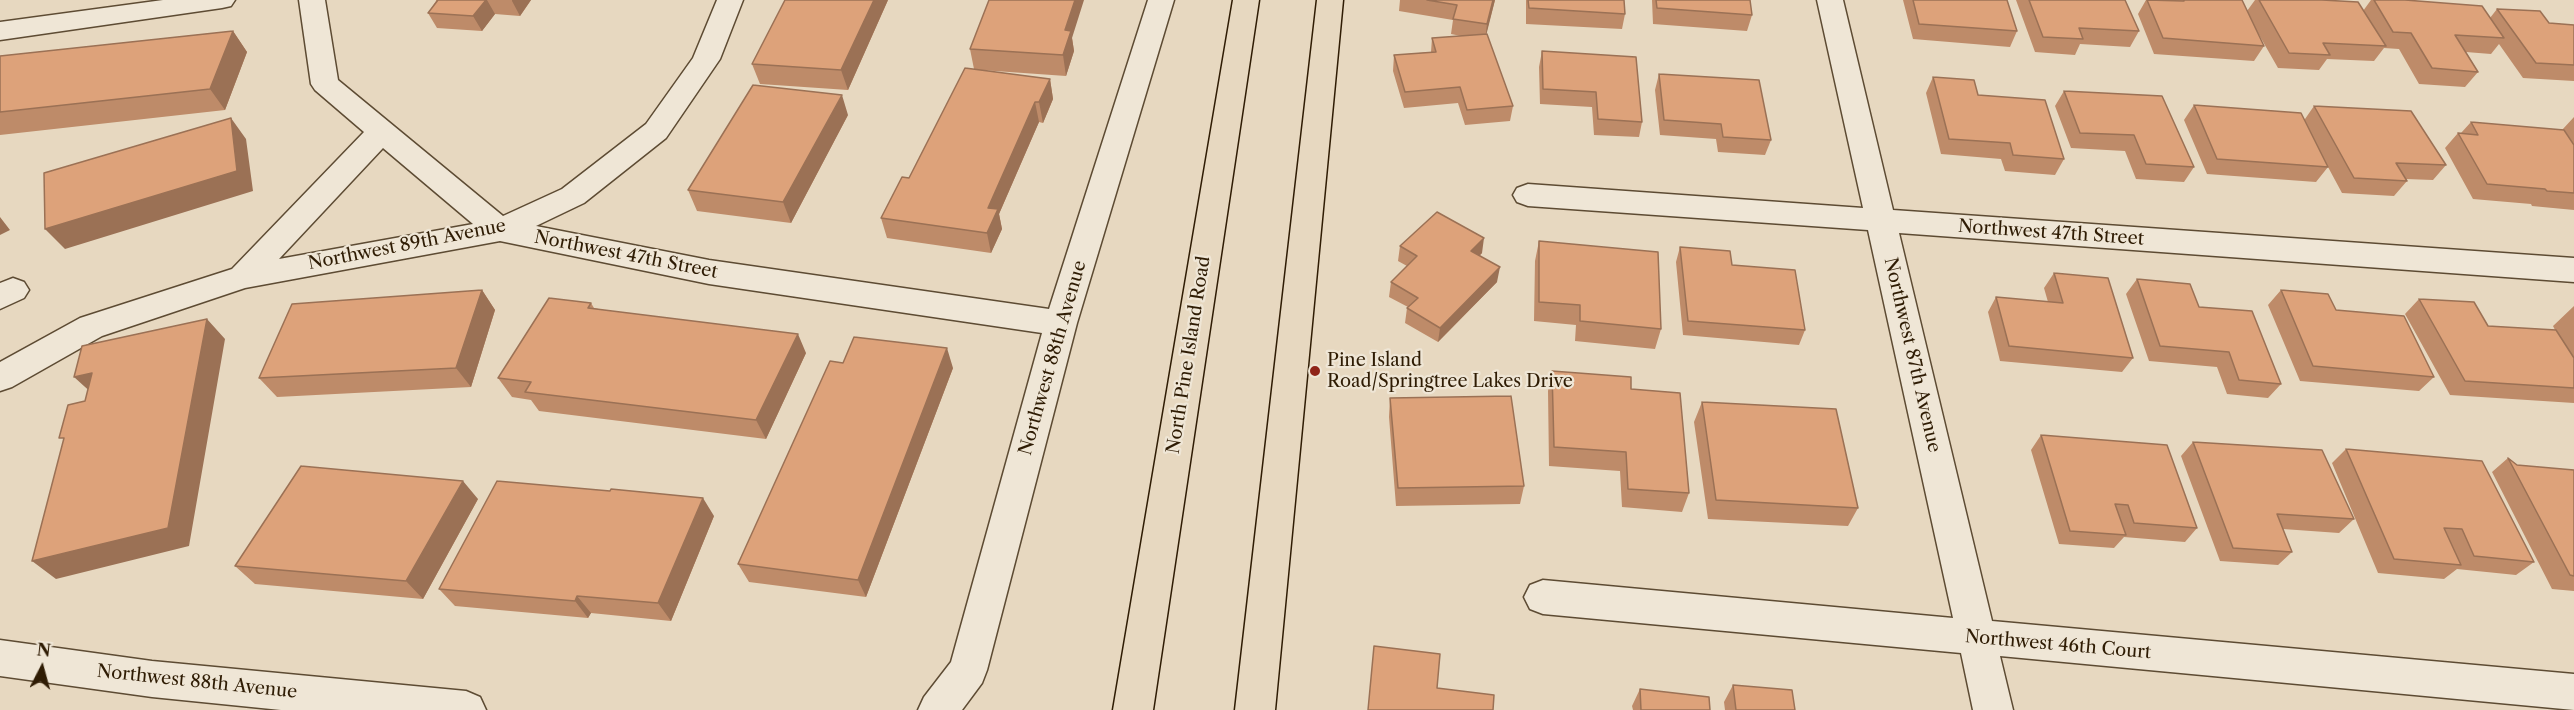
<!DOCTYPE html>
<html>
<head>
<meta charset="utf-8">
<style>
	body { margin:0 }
	#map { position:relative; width:2574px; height:710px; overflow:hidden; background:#e7d8c0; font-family:"Libre Caslon Text",serif }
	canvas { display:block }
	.north { position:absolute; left:12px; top:638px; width:60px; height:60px; -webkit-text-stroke:4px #efe6d6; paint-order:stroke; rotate:6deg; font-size:16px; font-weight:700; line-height:24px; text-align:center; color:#2f1c04 }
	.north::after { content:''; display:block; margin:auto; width:21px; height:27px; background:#2f1c04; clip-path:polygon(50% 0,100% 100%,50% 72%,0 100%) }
</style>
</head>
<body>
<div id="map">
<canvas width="2574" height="710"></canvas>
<div class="north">N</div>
</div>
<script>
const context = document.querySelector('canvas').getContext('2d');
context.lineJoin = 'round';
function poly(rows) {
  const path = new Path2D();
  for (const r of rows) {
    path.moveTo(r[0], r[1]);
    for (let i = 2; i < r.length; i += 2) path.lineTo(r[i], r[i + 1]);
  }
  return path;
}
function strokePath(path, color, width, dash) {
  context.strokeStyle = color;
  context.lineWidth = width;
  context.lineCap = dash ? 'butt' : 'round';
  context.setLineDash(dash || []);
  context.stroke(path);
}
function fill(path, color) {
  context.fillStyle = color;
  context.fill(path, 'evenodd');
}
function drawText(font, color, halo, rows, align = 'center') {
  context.font = font + ' "Libre Caslon Text",serif';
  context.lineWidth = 4.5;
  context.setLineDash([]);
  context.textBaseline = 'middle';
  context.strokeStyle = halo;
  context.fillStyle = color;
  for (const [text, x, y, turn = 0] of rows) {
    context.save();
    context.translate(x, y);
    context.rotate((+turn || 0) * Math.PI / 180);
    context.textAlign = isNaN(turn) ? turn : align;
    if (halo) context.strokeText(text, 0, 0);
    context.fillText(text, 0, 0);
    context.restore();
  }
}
const minor = poly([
	[163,0,235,0,231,6,222,8,0,40,0,22,163,0],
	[299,0,325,0,338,80,503,216,562,189,646,124,693,58,717,0,743,0,720,59,666,138,584,203,536,226,709,260,1049,309,1148,0,1174,0,1077,323,987,670,982,683,962,710,918,710,924,697,951,662,1042,333,709,284,500,241,245,288,102,336,12,387,0,391,0,362,80,318,232,269,364,132,315,90,311,84,299,0],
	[383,148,473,224,279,259,383,148],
	[1817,0,1843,0,1893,210,2574,258,2574,282,1899,233,1992,621,2574,674,2574,710,2000,656,2013,710,1973,710,1961,653,1543,614,1530,609,1524,597,1530,585,1543,580,1953,618,1868,230,1528,206,1517,202,1513,195,1517,188,1528,184,1863,208,1817,0],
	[13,278,24,282,29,290,24,298,0,309,0,283,13,278],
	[0,640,152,661,466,691,480,697,486,710,281,710,152,697,0,676,0,640]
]);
const major = poly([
	[1233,0,1259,0,1153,710,1113,710,1233,0],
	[1317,0,1343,0,1275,710,1235,710,1317,0]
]);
const wall = poly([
	[436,0,531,0,520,16,495,14,482,31,437,28,428,13,436,1],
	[888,0,848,90,760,84,752,64],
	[1400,0,1495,0,1486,34,1513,106,1510,121,1465,125,1458,103,1404,108,1393,71,1394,55,1431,52,1432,38,1461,36,1451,34,1453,20,1399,11],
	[1526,0,1624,0,1625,14,1622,29,1526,24],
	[1652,0,1750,0,1752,15,1747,31,1653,24],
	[1903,0,2007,0,2017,31,2010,47,1913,39],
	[2016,0,2125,0,2139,31,2130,47,2080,44,2075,55,2035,52],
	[2146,0,2242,0,2247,11,2255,0,2322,0,2363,11,2371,0,2405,0,2490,18,2497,9,2549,23,2574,25,2574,81,2523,78,2499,44,2491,54,2466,52,2478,72,2465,87,2419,84,2399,49,2384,48,2374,61,2327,59,2319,70,2278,68,2254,26,2264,46,2254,61,2154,54,2138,14],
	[233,31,247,52,225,110,0,135,0,56],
	[1072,38,1074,51,1066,76,981,70,1050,79,1053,99,1043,123,1039,122,999,214,1002,229,991,253,887,238,881,218,909,178,974,69,970,49],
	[1542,51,1642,122,1639,137,1594,135,1592,107,1540,104,1539,67],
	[1659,74,1771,140,1765,155,1718,152,1716,139,1660,135,1655,90],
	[1933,77,1978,95,2064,159,2055,175,2005,171,2001,159,1941,154,1926,93],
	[2064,91,2194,167,2184,182,2136,179,2125,151,2071,148,2055,106],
	[2194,105,2305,119,2314,106,2446,165,2433,180,2406,179,2407,181,2394,196,2342,193,2328,167,2316,182,2207,174,2184,120],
	[848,115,791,223,697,211,688,190],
	[2574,117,2574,210,2532,206,2531,204,2473,199,2445,148,2458,133,2461,133,2471,122,2562,130],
	[1539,241,1661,329,1655,349,1575,341,1576,325,1534,321,1535,261],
	[1400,246,1482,253,1480,255,1497,282,1438,342,1405,323,1407,308,1408,307,1389,297,1391,282,1407,266,1398,261],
	[1680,247,1732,265,1805,330,1799,345,1683,335,1676,262],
	[2054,273,2133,358,2122,372,2000,361,1988,312,1996,297,2048,302,2044,288],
	[2137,279,2199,307,2281,384,2268,398,2227,394,2217,367,2149,361,2126,294],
	[482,290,495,310,471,387,277,397,259,378],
	[2281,290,2336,310,2434,377,2419,391,2300,381,2268,305],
	[2419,299,2488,326,2555,330,2553,326,2574,306,2574,403,2450,395,2405,314],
	[591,303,594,308,806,353,766,439,539,411,531,400,512,397,498,378],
	[843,363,953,368,866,597,749,582,738,564],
	[1552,371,1631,389,1689,493,1682,512,1622,507,1620,471,1549,466,1548,391],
	[1390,398,1524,486,1520,504,1396,506,1389,417],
	[1702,402,1858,508,1848,526,1708,519,1694,422],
	[2041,435,2197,528,2185,542,2124,537,2114,548,2059,544,2031,450],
	[2193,442,2354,519,2339,533,2283,529,2292,552,2278,565,2220,561,2181,456],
	[2346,449,2534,562,2516,575,2457,569,2444,579,2378,573,2332,463],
	[2508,458,2517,465,2574,470,2574,591,2552,589,2492,472],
	[478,499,423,599,255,584,235,566],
	[714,516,671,621,591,613,588,618,455,606,439,589],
	[1733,685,1795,710,1725,710,1724,702],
	[1640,689,1710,710,1633,710,1632,706]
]);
const shadedWall = poly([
	[486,0,487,0,495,14,482,31,473,16],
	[512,0,531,0,520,16,512,1],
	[874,0,888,0,848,90,841,70],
	[1075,0,1084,0,1072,38,1074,51,1066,76,1063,55,1065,30],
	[1493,0,1495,0,1485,40,1487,24],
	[233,31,247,52,225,110,210,89],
	[1050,79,1053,99,1043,123,1039,102],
	[842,95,848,115,791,223,783,202],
	[1035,102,1039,122,999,214,1002,229,991,253,987,233,988,208],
	[231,118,246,139,253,191,65,249,45,229],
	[0,217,10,230,0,235],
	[1484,238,1482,253,1469,266,1471,251],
	[1500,267,1497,282,1438,342,1440,328],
	[482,290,495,310,471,387,456,368],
	[207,319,225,339,189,546,56,579,32,561],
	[798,334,806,353,766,439,756,420],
	[947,348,953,368,866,597,858,580],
	[92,373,95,396,74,377],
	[463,481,478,499,423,599,406,581],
	[703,498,714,516,671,621,658,603],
	[577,596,591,613,588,618,575,601]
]);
const building = poly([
	[438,0,486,0,473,16,428,13,438,0],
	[785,0,874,0,841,70,752,64,785,0],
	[989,0,1075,0,1065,30,1071,31,1063,55,970,49,989,0],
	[1427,0,1493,0,1487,24,1453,19,1457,5,1427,0],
	[1528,0,1624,0,1625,14,1529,8,1528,0],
	[1656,0,1750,0,1752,15,1657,8,1656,0],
	[1913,0,2007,0,2017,31,1919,24,1913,0],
	[2029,0,2125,0,2139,31,2079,28,2083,39,2043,37,2029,0],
	[2147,0,2184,1,2184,0,2242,0,2264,46,2163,38,2147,0],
	[2259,0,2322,0,2358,2,2386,46,2323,43,2330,55,2289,53,2259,0],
	[2374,0,2405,0,2482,6,2504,38,2455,35,2478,72,2432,68,2411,33,2393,32,2374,0],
	[2497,9,2540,11,2549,23,2574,25,2574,65,2536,63,2497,9],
	[233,31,210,89,0,112,0,56,233,31],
	[1487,34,1513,106,1467,110,1460,87,1405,92,1394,55,1436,52,1432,38,1487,34],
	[1542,51,1636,57,1642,122,1598,119,1596,92,1543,89,1542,51],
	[965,68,1050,79,1039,102,1035,102,988,208,998,209,987,233,881,218,902,177,909,178,965,68],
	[1659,74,1759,80,1771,140,1723,137,1721,124,1664,120,1659,74],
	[1933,77,1974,80,1978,95,2045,100,2064,159,2013,155,2010,143,1949,139,1933,77],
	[753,85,842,95,783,202,688,190,753,85],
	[2064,91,2162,96,2194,167,2146,164,2134,135,2080,133,2064,91],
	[2194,105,2301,113,2328,167,2217,159,2194,105],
	[2314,106,2411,111,2446,165,2396,163,2407,181,2354,178,2314,106],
	[231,118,237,171,45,229,44,173,231,118],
	[2471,122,2564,130,2574,145,2574,193,2547,191,2545,189,2487,184,2458,133,2478,135,2471,122],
	[1437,212,1484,238,1471,251,1500,267,1440,328,1407,308,1418,298,1391,282,1417,256,1400,246,1437,212],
	[1539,241,1658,252,1661,329,1580,321,1580,305,1539,302,1539,241],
	[1680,247,1730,251,1732,265,1795,270,1805,330,1688,321,1680,247],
	[2054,273,2108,278,2133,358,2009,346,1996,297,2063,303,2054,273],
	[2137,279,2190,284,2199,307,2252,311,2281,384,2239,380,2229,352,2160,346,2137,279],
	[482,290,456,368,259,378,292,304,482,290],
	[2281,290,2328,294,2336,310,2404,316,2434,377,2313,366,2281,290],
	[549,298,591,303,588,308,798,334,756,420,525,392,531,382,498,378,549,298],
	[2419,299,2474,302,2488,326,2556,330,2574,358,2574,388,2465,381,2419,299],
	[207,319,168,528,32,561,64,438,59,438,68,405,85,401,92,373,74,377,82,346,207,319],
	[854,337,947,348,858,580,738,564,830,361,843,363,854,337],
	[1552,371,1631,377,1631,389,1680,393,1689,493,1628,489,1626,452,1554,447,1552,371],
	[1511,396,1524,486,1398,488,1390,398,1511,396],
	[1702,402,1836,409,1858,508,1716,500,1702,402],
	[2041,435,2167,445,2197,528,2134,523,2128,505,2115,504,2126,535,2070,531,2041,435],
	[2193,442,2322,450,2354,519,2277,514,2292,552,2233,548,2193,442],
	[2346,449,2482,461,2534,562,2474,556,2462,529,2444,528,2461,565,2394,559,2346,449],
	[2508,458,2517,465,2574,470,2574,576,2570,575,2508,458],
	[301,466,463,481,406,581,235,566,301,466],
	[497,481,610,491,611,489,703,498,658,603,577,596,575,601,439,589,497,481],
	[1374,646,1440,654,1437,688,1494,695,1493,710,1368,710,1374,646],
	[1733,685,1792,690,1795,710,1736,710,1733,685],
	[1640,689,1709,697,1710,710,1641,710,1640,689]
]);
const markers = [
	[1315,371,6,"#8f2418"]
];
const streetNames = [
	["Northwest 47th Street",2051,233,4],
	["Northwest 89th Avenue",407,245,-11],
	["Northwest 47th Street",626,255,11],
	["North Pine Island Road",1189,355,-81],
	["Northwest 87th Avenue",1912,355,77],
	["Northwest 88th Avenue",1053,358,-74],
	["Northwest 46th Court",2058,645,5],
	["Northwest 88th Avenue",197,682,6]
];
const poiNames = [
	["Pine Island",1327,361],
	["Road/Springtree Lakes Drive",1327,382]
];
strokePath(minor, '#5d4b33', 3);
strokePath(major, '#2f1c04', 3);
fill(minor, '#efe6d6');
fill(major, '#e7d8c0');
fill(wall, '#be8b69');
fill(shadedWall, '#9b7155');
fill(building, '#dda27a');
strokePath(building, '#9b7155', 1.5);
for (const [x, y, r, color] of markers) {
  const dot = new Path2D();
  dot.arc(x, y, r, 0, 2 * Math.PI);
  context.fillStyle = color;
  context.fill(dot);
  strokePath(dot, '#efe6d6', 2);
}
drawText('18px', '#2f1c04', '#efe6d6', streetNames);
drawText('18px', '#2f1c04', '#efe6d6', poiNames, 'left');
</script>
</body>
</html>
